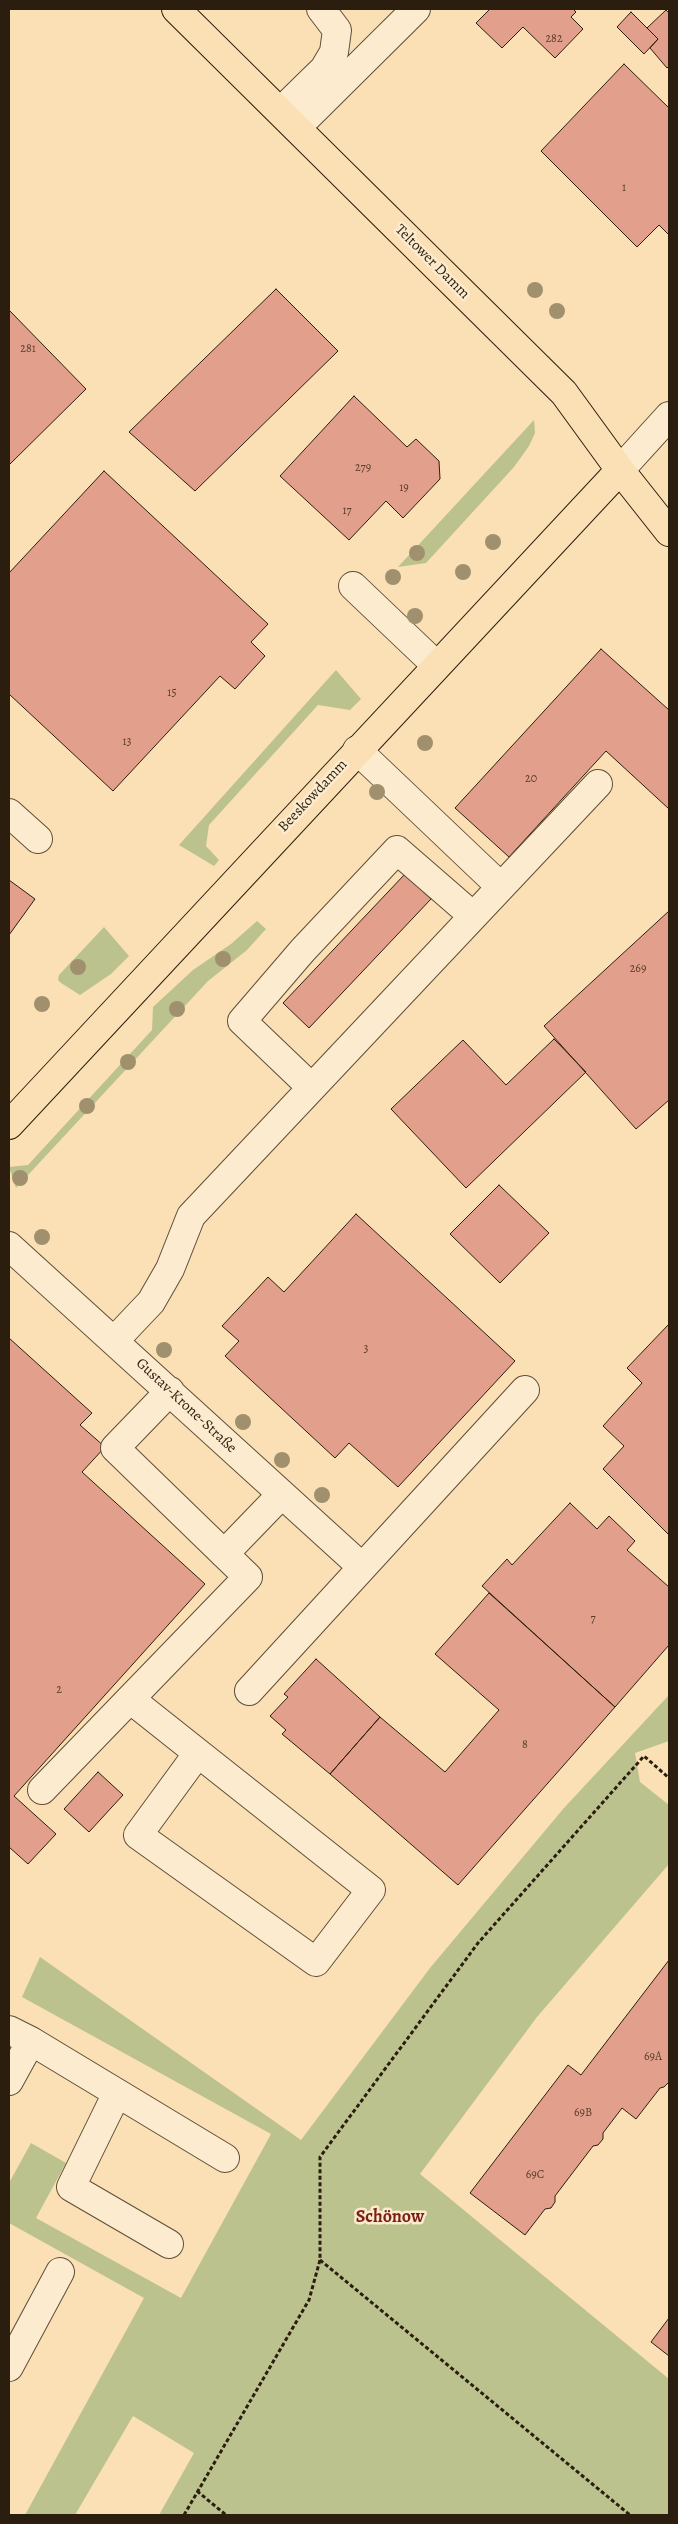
<!DOCTYPE html>
<html>
<head>
<meta charset="utf-8">
<style>
	body { margin:0 }
	#map { position:relative; width:678px; height:2524px; overflow:hidden; background:#fae0b4; font-family:Alegreya,serif }
	canvas { display:block }
	.frame { position:absolute; inset:0; border:10px solid #2b1e0e; pointer-events:none }
</style>
</head>
<body>
<div id="map">
<canvas width="678" height="2524"></canvas>
<div class="frame"></div>
</div>
<script>
const context = document.querySelector('canvas').getContext('2d');
context.lineJoin = 'round';
function fill(path, color) {
  context.fillStyle = color;
  context.fill(path, 'evenodd');
}
function poly(rows) {
  const path = new Path2D();
  for (const r of rows) {
    path.moveTo(r[0], r[1]);
    for (let i = 2; i < r.length; i += 2) path.lineTo(r[i], r[i + 1]);
  }
  return path;
}
function strokePath(path, color, width, dash) {
  context.strokeStyle = color;
  context.lineWidth = width;
  context.lineCap = dash ? 'butt' : 'round';
  context.setLineDash(dash || []);
  context.stroke(path);
}
function drawText(font, color, halo, rows, align = 'center') {
  context.font = font + ' Alegreya,serif';
  context.lineWidth = 5;
  context.setLineDash([]);
  context.textBaseline = 'middle';
  context.strokeStyle = halo;
  context.fillStyle = color;
  for (const [text, x, y, turn = 0] of rows) {
    context.save();
    context.translate(x, y);
    context.rotate((+turn || 0) * Math.PI / 180);
    context.textAlign = isNaN(turn) ? turn : align;
    if (halo) context.strokeText(text, 0, 0);
    context.fillText(text, 0, 0);
    context.restore();
  }
}
const green = poly([
	[534,420,535,433,529,446,514,467,426,563,398,567],
	[336,670,361,699,350,710,318,705,209,825,206,846,219,860,214,866,179,845],
	[257,921,266,929,247,950,208,981,16,1188,9,1167,28,1165,152,1030,153,1007,193,970,231,944],
	[104,927,129,956,111,974,80,995,61,983,58,980,59,975],
	[669,1695,669,1741,635,1753,640,1782,669,1805,669,1864,537,2017,420,2174,669,2379,669,2515,159,2515,194,2453,133,2416,75,2515,25,2515,144,2298,9,2223,9,2183,31,2143,66,2163,36,2218,181,2298,271,2134,22,1997,40,1957,301,2140,430,1968,564,1808]
]);
const building = poly([
	[490,9,573,9,576,12,571,17,583,29,555,58,523,27,502,48,476,23,490,9],
	[666,10,669,13,669,66,667,68,650,48,658,39,647,28,666,10],
	[631,12,658,39,644,54,617,27,631,12],
	[624,64,669,108,669,235,659,225,637,247,541,151,624,64],
	[276,289,338,351,195,491,129,432,276,289],
	[9,310,86,389,9,465,9,310],
	[354,396,407,447,416,439,439,461,440,479,403,518,386,501,349,540,280,476,354,396],
	[104,471,268,624,251,642,265,656,235,689,220,676,113,791,9,694,9,573,104,471],
	[601,649,669,710,669,809,606,751,509,857,455,808,601,649],
	[405,874,431,899,309,1028,283,1003,405,874],
	[9,880,35,899,9,935,9,880],
	[669,911,669,1100,636,1129,544,1026,669,911],
	[554,1039,586,1072,466,1188,391,1109,463,1040,506,1085,554,1039],
	[499,1185,549,1233,500,1283,450,1234,499,1185],
	[356,1214,515,1361,398,1487,349,1443,335,1458,225,1356,239,1341,222,1326,268,1277,284,1292,356,1214],
	[669,1324,669,1535,603,1469,624,1446,603,1426,642,1383,627,1368,669,1324],
	[9,1338,92,1413,80,1425,105,1447,82,1472,205,1584,14,1796,56,1834,28,1864,9,1847,9,1338],
	[570,1503,597,1529,609,1516,635,1541,627,1550,669,1587,669,1645,615,1707,482,1586,507,1559,512,1565,570,1503],
	[489,1593,615,1707,458,1885,330,1774,380,1717,445,1772,499,1710,435,1654,489,1593],
	[316,1659,380,1717,330,1774,282,1734,286,1730,270,1716,288,1697,284,1694,316,1659],
	[98,1772,123,1795,89,1832,64,1809,98,1772],
	[669,1960,669,2082,664,2087,660,2088,636,2119,622,2108,603,2133,603,2139,598,2145,593,2146,555,2196,555,2202,551,2208,545,2209,525,2235,470,2193,568,2065,581,2075,669,1960],
	[669,2318,669,2356,651,2342,669,2318]
]);
const path = poly([
	[320,2260,630,2515],
	[197,2491,226,2515],
	[184,2515,309,2300,320,2260,320,2157,478,1943,644,1756,669,1778]
]);
const minor = poly([
	[281,111,324,69,334,52,337,30,321,9],
	[297,127,416,9],
	[620,470,669,416],
	[353,586,436,665],
	[357,750,500,886],
	[9,813,38,839],
	[311,1087,242,1021,303,950,397,850,473,916],
	[9,1246,362,1567],
	[114,1341,151,1302,170,1269,191,1216,598,784],
	[224,1554,281,1495],
	[249,1691,525,1390],
	[130,1699,198,1753,371,1890,316,1962,138,1835,198,1753],
	[42,1790,248,1577,115,1448,170,1391],
	[9,2030,31,2041,9,2081],
	[31,2041,225,2158],
	[117,2093,71,2187,169,2244],
	[9,2367,60,2272]
]);
const major = poly([
	[176,9,564,393,620,470,669,532],
	[9,1125,620,470]
]);
const trees = [
	[535,290],
	[557,311],
	[493,542],
	[417,553],
	[463,572],
	[393,577],
	[415,616],
	[425,743],
	[377,792],
	[223,959],
	[78,967],
	[42,1004],
	[177,1009],
	[128,1062],
	[87,1106],
	[20,1178],
	[42,1237],
	[164,1350],
	[243,1422],
	[282,1460],
	[322,1495]
];
const numberNames = [
	["282",554,39],
	["1",624,188],
	["281",28,349],
	["279",363,468],
	["19",404,488],
	["17",347,511],
	["15",172,693],
	["13",127,742],
	["20",531,779],
	["269",638,969],
	["3",366,1349],
	["7",593,1619],
	["2",59,1690],
	["8",525,1745],
	["69A",653,2057],
	["69B",583,2113],
	["69C",535,2175]
];
const streetNames = [
	["Teltower Damm",432,262,45],
	["Beeskowdamm",313,796,-47],
	["Gustav-Krone-Straße",186,1406,43]
];
const quarterNames = [
	["Schönow",390,2218]
];
fill(green, '#bcc28e');
fill(building, '#e29f8b');
strokePath(building, '#2b1e0e', 1);
strokePath(minor, '#5f4e38', 30);
strokePath(major, '#2b1e0e', 30);
strokePath(path, '#2b1e0e', 3, [4, 2.5]);
strokePath(minor, '#fcebce', 28);
strokePath(major, '#fae0b4', 28);
context.fillStyle = '#a0906e';
for (const [x, y] of trees) {
  context.beginPath();
  context.arc(x, y, 8, 0, 2 * Math.PI);
  context.fill();
}
drawText('12px', '#593e2d', null, numberNames);
drawText('15px', '#2b1e0e', '#fcebce', streetNames);
drawText('bold 18px', '#7a1f14', '#fcebce', quarterNames);
</script>
</body>
</html>
